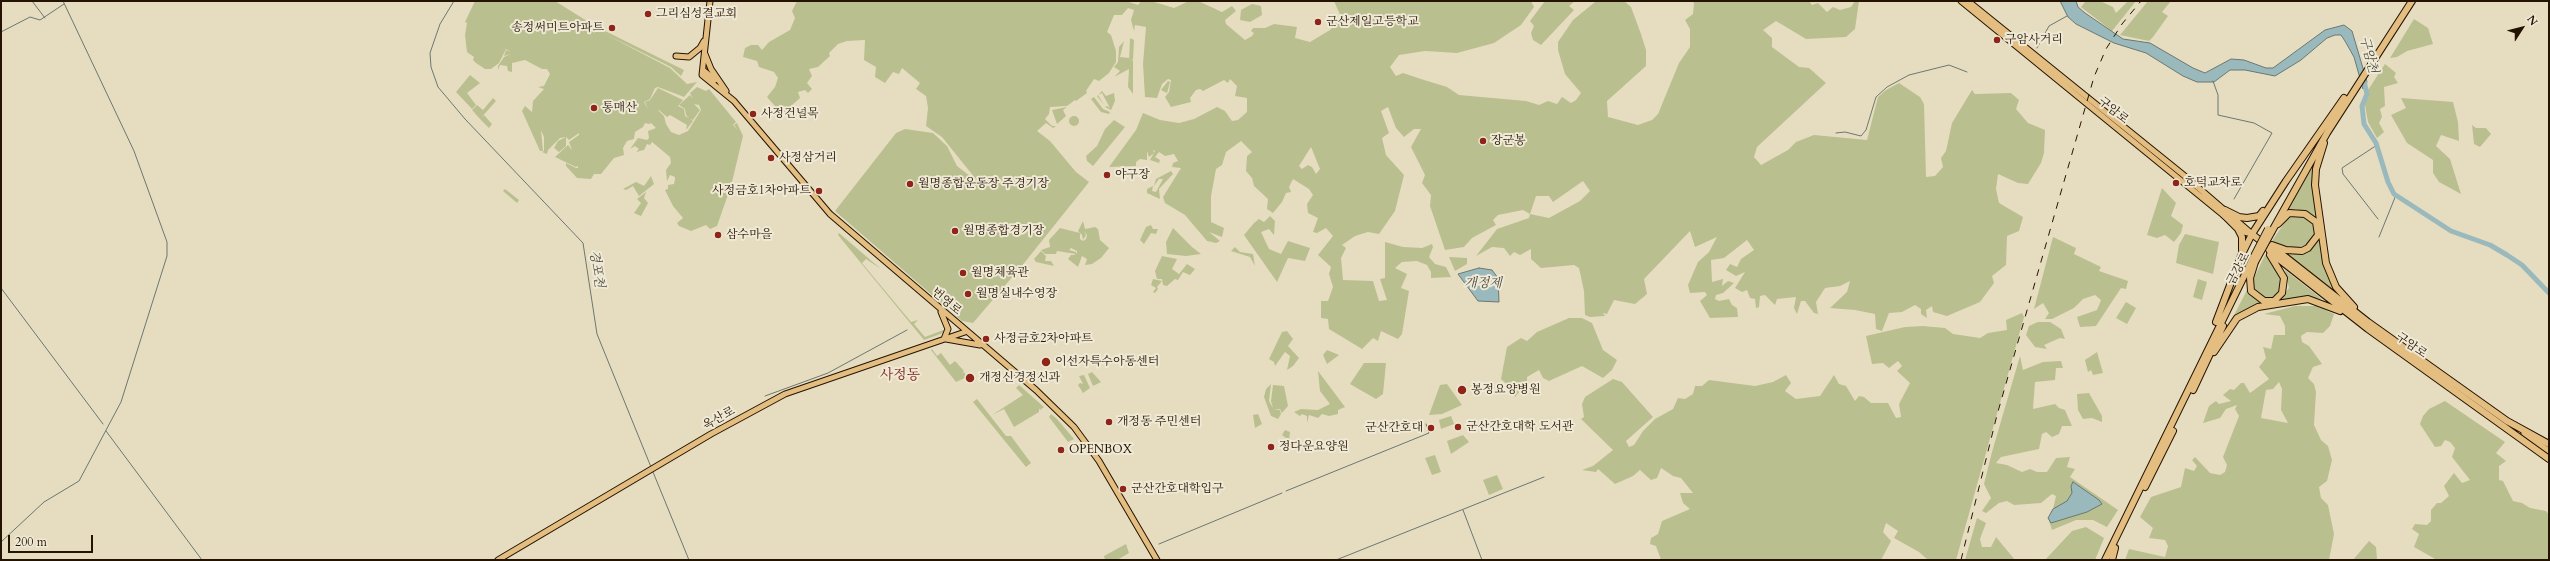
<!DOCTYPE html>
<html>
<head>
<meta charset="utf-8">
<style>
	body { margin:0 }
	#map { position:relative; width:2550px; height:561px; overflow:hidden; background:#e6ddc0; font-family:Cardo,serif }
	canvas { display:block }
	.frame { position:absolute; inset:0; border:2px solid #241300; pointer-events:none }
	.north { position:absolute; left:2502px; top:8px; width:40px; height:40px; -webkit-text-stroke:3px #efe9d6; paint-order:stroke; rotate:54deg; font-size:11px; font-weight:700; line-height:16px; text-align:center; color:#241300 }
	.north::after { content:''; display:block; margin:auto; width:14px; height:18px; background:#241300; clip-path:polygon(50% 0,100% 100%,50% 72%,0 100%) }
	.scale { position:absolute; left:8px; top:535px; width:85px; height:18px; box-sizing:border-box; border:2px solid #241300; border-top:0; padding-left:5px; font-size:12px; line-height:14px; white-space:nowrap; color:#241300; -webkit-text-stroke:3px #efe9d6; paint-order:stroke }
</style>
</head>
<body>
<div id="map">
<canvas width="2550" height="561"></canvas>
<div class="frame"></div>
<div class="north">N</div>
<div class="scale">200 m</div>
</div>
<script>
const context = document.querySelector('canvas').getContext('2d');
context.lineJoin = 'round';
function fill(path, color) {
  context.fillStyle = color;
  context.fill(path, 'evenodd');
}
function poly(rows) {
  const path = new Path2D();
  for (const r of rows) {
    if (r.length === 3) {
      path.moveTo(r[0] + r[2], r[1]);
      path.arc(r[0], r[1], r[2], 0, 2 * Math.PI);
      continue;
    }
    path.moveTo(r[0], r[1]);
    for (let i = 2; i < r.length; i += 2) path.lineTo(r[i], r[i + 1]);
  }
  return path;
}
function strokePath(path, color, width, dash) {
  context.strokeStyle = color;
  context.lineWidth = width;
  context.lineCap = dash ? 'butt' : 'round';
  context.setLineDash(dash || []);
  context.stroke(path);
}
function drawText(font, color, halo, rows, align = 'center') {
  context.font = font + ' Cardo,"Noto Serif KR",serif';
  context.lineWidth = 4;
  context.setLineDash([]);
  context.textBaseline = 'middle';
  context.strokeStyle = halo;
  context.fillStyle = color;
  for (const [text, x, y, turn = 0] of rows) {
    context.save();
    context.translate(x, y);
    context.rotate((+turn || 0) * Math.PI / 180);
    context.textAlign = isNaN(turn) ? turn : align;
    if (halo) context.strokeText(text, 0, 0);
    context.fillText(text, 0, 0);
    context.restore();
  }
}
const green = poly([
	[475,1,555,1,595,26,684,70,681,76,671,67,601,32,670,68,687,84,697,82,684,97,658,87,655,88,650,99,644,102,648,109,645,102,650,100,658,88,683,100,678,106,684,109,685,116,689,118,686,115,685,109,679,105,690,95,693,99,690,93,697,87,706,91,709,89,736,122,733,125,738,130,734,125,737,123,743,136,731,186,717,226,710,229,706,225,691,231,679,226,677,223,683,218,673,206,665,190,668,189,668,185,674,184,675,179,675,177,670,175,667,181,666,170,671,163,670,157,652,142,650,145,647,144,644,150,636,152,639,149,635,146,630,149,638,138,647,140,649,138,648,131,656,128,651,123,649,124,645,123,643,127,635,132,634,139,627,141,623,148,624,155,614,158,601,174,594,174,591,179,577,178,566,166,566,163,576,168,578,168,578,166,576,167,555,157,568,145,572,150,569,142,579,135,579,133,569,140,566,137,560,138,548,150,547,154,542,152,544,151,544,137,541,130,543,151,540,151,522,111,525,106,532,112,533,101,544,89,538,87,544,86,550,74,547,69,542,69,525,60,512,63,512,72,508,71,507,66,500,65,498,70,498,66,504,57,511,54,504,56,506,50,511,52,506,49,499,63,491,69,485,69,476,63,473,60,474,57,467,52,465,35,467,23,465,22],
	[694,104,699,105,701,110,688,131,679,135,671,132,666,124,664,116,658,110,652,110,659,110,667,117,670,115,687,125,686,130,693,121,690,119,693,120,700,110],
	[797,1,1126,1,1138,5,1141,1,1151,1,1174,8,1189,1,1198,1,1222,12,1232,6,1236,11,1225,20,1226,24,1245,40,1252,36,1254,33,1251,31,1253,28,1265,28,1274,24,1297,27,1295,38,1310,42,1330,30,1341,17,1334,1,1531,1,1534,7,1521,25,1494,43,1457,53,1425,51,1399,55,1390,67,1396,76,1403,73,1421,79,1447,87,1459,95,1526,101,1539,105,1548,101,1557,104,1562,97,1571,103,1576,100,1581,93,1565,74,1558,50,1558,42,1573,20,1595,2,1624,1,1631,7,1641,34,1646,50,1646,66,1607,101,1608,117,1638,125,1652,120,1658,114,1679,63,1690,47,1690,29,1685,20,1693,14,1694,3,1692,1,1809,1,1812,5,1818,3,1827,12,1833,7,1840,10,1851,7,1855,1,1859,1,1855,29,1846,37,1806,39,1776,21,1763,30,1772,38,1772,47,1799,67,1809,68,1826,83,1757,147,1754,157,1761,165,1788,150,1796,142,1814,135,1867,140,1878,97,1886,90,1899,83,1920,97,1924,104,1926,177,1935,176,1943,167,1941,158,1946,151,1952,123,1972,90,1975,94,2011,93,2019,100,2016,109,2028,123,2045,130,2044,153,2041,163,2028,184,2018,183,1998,174,1996,189,1999,203,2023,217,2019,231,2007,236,2006,265,1992,276,1994,283,1980,302,1947,316,1933,312,1932,306,1926,310,1927,318,1921,314,1921,309,1915,305,1902,312,1889,313,1882,331,1876,329,1875,314,1855,310,1830,308,1847,292,1850,281,1840,286,1825,288,1816,302,1818,314,1814,313,1805,301,1801,301,1797,314,1794,308,1796,297,1777,299,1775,305,1765,295,1760,296,1759,307,1756,308,1755,299,1750,298,1747,290,1742,292,1735,288,1745,272,1736,276,1726,270,1730,264,1737,267,1741,259,1754,250,1747,240,1724,258,1711,260,1712,282,1723,279,1722,286,1728,281,1734,283,1723,293,1716,295,1715,299,1719,301,1729,299,1732,305,1737,308,1738,317,1710,318,1700,301,1707,295,1705,292,1690,293,1688,285,1698,262,1709,252,1717,237,1695,247,1690,231,1644,279,1647,294,1635,304,1614,300,1607,314,1603,313,1605,316,1590,317,1585,315,1584,291,1579,268,1574,265,1541,268,1531,259,1531,249,1520,255,1514,252,1510,256,1504,248,1492,247,1476,256,1497,229,1529,218,1530,214,1523,210,1498,215,1493,220,1496,225,1472,238,1464,247,1445,250,1430,206,1431,195,1422,183,1425,175,1411,147,1421,129,1414,129,1404,137,1396,128,1388,107,1381,111,1389,133,1382,138,1386,155,1404,175,1395,211,1379,234,1368,232,1355,236,1342,245,1346,248,1341,258,1343,280,1373,281,1379,301,1387,300,1380,279,1385,278,1385,242,1403,247,1422,248,1432,244,1433,247,1429,257,1435,264,1446,267,1451,277,1431,278,1431,272,1427,265,1417,261,1402,262,1395,268,1407,274,1401,288,1409,291,1402,334,1398,339,1381,331,1378,341,1373,338,1362,349,1329,329,1328,319,1321,318,1321,301,1328,301,1333,287,1329,274,1331,267,1318,255,1333,236,1326,228,1317,233,1313,232,1318,218,1308,213,1307,204,1313,195,1309,189,1293,179,1289,187,1291,192,1286,193,1282,202,1273,213,1267,209,1268,199,1254,186,1252,178,1246,171,1247,156,1252,152,1241,141,1226,152,1222,165,1216,169,1211,196,1211,222,1224,228,1222,237,1209,232,1220,241,1216,243,1207,241,1185,215,1165,203,1163,197,1181,168,1172,167,1173,163,1178,161,1174,154,1165,156,1159,152,1155,157,1160,160,1159,163,1150,160,1155,151,1153,150,1154,153,1149,157,1147,151,1147,160,1140,159,1136,162,1136,166,1109,167,1136,130,1143,113,1160,120,1179,123,1194,119,1217,107,1225,111,1232,121,1238,120,1247,112,1247,98,1235,96,1237,86,1230,79,1228,83,1224,80,1203,91,1200,89,1196,90,1190,98,1191,102,1171,107,1165,97,1169,92,1171,80,1168,79,1162,84,1157,98,1145,97,1143,64,1146,27,1135,25,1134,31,1131,20,1134,10,1128,8,1122,15,1114,15,1107,32,1111,35,1116,51,1116,62,1109,73,1099,81,1094,79,1086,91,1087,93,1076,101,1075,100,1067,106,1050,107,1049,114,1045,119,1052,126,1056,126,1053,128,1046,123,1037,131,1050,141,1076,172,1089,182,1025,262,973,323,962,321,835,211,896,133,905,129,933,133,947,146,957,166,979,183,942,137,926,126,928,108,926,96,916,89,920,83,902,68,899,74,893,72,885,83,875,77,876,67,864,60,865,40,847,41,838,44,829,53,830,56,818,67,809,69,812,76,807,83,812,89,808,93,805,90,798,92,800,98,782,114,767,97,775,87,778,78,774,72,759,67,757,61,743,57,745,48,751,45,758,45,762,50,769,42,790,30,795,18,792,11],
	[1311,147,1320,169,1316,174,1312,167,1308,165,1302,169,1299,166],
	[1583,181,1590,191,1580,201,1549,218,1530,214,1536,196,1549,196,1553,202],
	[1545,1,1575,1,1569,6,1574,10,1541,45,1533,40,1531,33,1534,26,1530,21],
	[2086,1,2100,1,2113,7,2116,13,2128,1,2136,1,2112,31,2081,7],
	[2148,1,2171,1,2162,12,2168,16,2153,37,2149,41,2120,35],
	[1252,4,1261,6,1262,15,1250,22,1240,20,1241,10],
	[2414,19,2428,28,2433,44,2407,51,2397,57,2390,58],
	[1130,38,1134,40,1133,59,1131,61,1133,60,1133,94,1128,87,1129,69,1114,77,1120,71,1114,67,1118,62,1119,47,1124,41,1120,57,1129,58,1129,62],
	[2385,64,2396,73,2394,77,2398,83,2384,87,2385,106,2380,109,2382,117,2379,123,2384,132,2377,138,2368,122,2365,105,2368,90],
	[470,75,480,83,467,93,476,105,472,109,456,92],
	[1168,81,1170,82,1167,93,1161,90],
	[1102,91,1106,96,1114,93,1115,101,1111,110,1105,107,1107,106,1110,108,1102,93,1098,95,1104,105,1097,96],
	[1094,97,1103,109,1110,112,1109,114,1101,112,1091,99],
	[493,98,496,101,480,119,472,110,477,105,483,110],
	[2401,98,2453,102,2458,122,2459,141,2441,135,2436,146,2450,159,2461,194,2439,182,2433,173,2433,160,2407,143,2391,115,2406,108],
	[1067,107,1063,110,1066,116,1057,124,1052,110],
	[484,115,492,124,489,128,480,119],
	[1074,121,5],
	[1114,120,1125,127,1093,166,1087,161,1086,156,1097,146,1105,129],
	[2472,125,2476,128,2486,128,2491,134,2480,147,2474,144],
	[566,137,566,146,559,152,554,148,558,141],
	[2313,166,2317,219,2309,213,2295,209,2284,214],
	[1171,171,1173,174,1159,189,1160,199,1147,193,1147,189,1153,186,1152,191,1156,192,1163,179,1159,179,1154,186,1156,179],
	[651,176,654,184,639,196,633,186,626,190,623,189,636,182,644,186],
	[2162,188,2176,203,2171,216,2183,225,2181,233,2174,242,2165,235,2157,238,2147,235],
	[505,189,519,200,517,203,503,191],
	[646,192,644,198,648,203,641,216,634,213,641,203,637,199],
	[2300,214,2314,224,2315,231,2314,237,2307,246,2289,248,2272,241,2289,216],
	[1270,216,1275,221,1274,235,1269,229,1261,232,1269,249,1281,254,1288,241,1310,248,1305,261,1288,258,1277,282,1244,235,1254,223,1259,219,1264,222],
	[1083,221,1085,229,1095,227,1098,229,1100,240,1109,248,1101,258,1092,264,1085,265,1087,259,1082,256,1078,267,1068,259,1071,255,1074,255,1077,253,1077,251,1071,248,1069,250,1076,252,1076,254,1057,251,1056,254,1045,254,1041,250,1050,247,1049,240,1060,228,1080,233,1080,239,1083,241,1086,239,1087,235,1084,231,1086,235,1083,240,1082,235,1078,231],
	[1151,225,1153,229,1158,229,1156,234,1151,233,1144,244,1140,240,1146,227],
	[1173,228,1192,247,1201,254,1186,256,1167,254,1166,242],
	[839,233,881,269,866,259,862,263,911,322,918,320,914,324,925,337,946,329,943,333,924,340,838,235],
	[2185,234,2219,242,2213,274,2176,263,2179,245],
	[2053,237,2076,248,2074,254,2101,267,2099,271,2128,281,2126,289,2121,288,2096,326,2080,327,2077,317,2097,310,2101,300,2095,295,2083,299,2074,308,2052,319,2045,319,2049,313,2043,303,2034,309],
	[2319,238,2323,265,2331,284,2342,299,2280,251,2304,252],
	[1235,247,1240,252,1253,254,1255,266,1250,257,1231,251],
	[1041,251,1046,256,1045,261,1051,261,1054,266,1036,262,1034,259],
	[2265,255,2272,261,2282,275,2282,288,2276,298,2263,299,2256,294,2252,285,2254,278],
	[1162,256,1177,259,1172,269,1179,274,1187,264,1195,269,1190,275,1183,272,1178,280,1175,279,1167,286,1163,285,1162,279,1157,279,1155,271],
	[1449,257,1467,258,1467,264,1455,271],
	[2285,270,2322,299,2302,297,2279,301,2289,288],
	[1153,279,1162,281,1157,287,1158,289,1155,293,1153,292,1156,288,1151,285],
	[2198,279,2207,282,2202,300,2193,297],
	[2247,290,2266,303,2240,313,2232,319],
	[2126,302,2136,308,2127,324,2116,318],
	[2295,306,2317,306,2334,314,2330,326,2323,333,2307,332,2301,336,2302,342,2309,346,2322,364,2313,367,2308,378,2314,384,2316,392,2314,425,2321,440,2328,446,2332,460,2327,481,2319,487,2321,498,2328,505,2334,534,2329,560,2125,560,2129,549,2165,557,2168,546,2165,540,2149,538,2153,528,2140,517,2151,497,2181,487,2185,468,2194,471,2197,466,2192,460,2195,457,2210,473,2220,475,2225,472,2227,465,2223,457,2239,416,2235,409,2237,405,2226,409,2220,418,2203,423,2209,406,2216,401,2219,404,2231,401,2223,395,2230,389,2234,390,2241,383,2244,383,2250,393,2269,379,2259,367,2266,358,2263,347,2271,349,2274,335,2285,335,2285,326,2280,316,2264,314],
	[2279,382,2282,389,2281,410,2288,423,2261,418,2266,390,2273,389],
	[2022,313,2024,317,1956,560,1928,560,1919,552,1894,538,1898,531,1886,523,1883,532,1891,541,1881,560,1661,560,1656,546,1650,544,1651,538,1658,534,1662,521,1690,509,1683,503,1680,493,1693,493,1681,478,1673,476,1661,468,1657,478,1651,480,1640,470,1633,476,1615,484,1598,469,1596,472,1582,470,1593,466,1613,450,1581,419,1584,417,1582,404,1585,397,1613,379,1622,382,1653,417,1626,441,1629,447,1634,445,1643,431,1655,419,1673,409,1678,398,1685,399,1693,394,1695,386,1702,386,1709,380,1755,386,1773,382,1786,375,1791,383,1785,391,1796,399,1820,396,1834,375,1839,384,1846,386,1855,401,1859,396,1864,397,1871,403,1888,403,1896,418,1901,417,1899,404,1910,383,1897,371,1902,366,1898,361,1889,368,1883,363,1872,364,1866,336,1905,327,1923,326,1945,328,1953,334,1980,338,1988,333,2007,330,2006,320],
	[1569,318,1582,318,1592,323,1603,350,1617,360,1612,370,1603,378,1582,366,1549,381,1543,378,1539,370,1527,377,1527,382,1515,397,1510,387,1501,379,1507,347,1521,338,1527,341,1537,332],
	[2038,322,2050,322,2061,329,2065,339,2060,338,2044,345,2047,349,2035,347,2026,335,2029,326],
	[1287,331,1293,339,1288,346,1299,358,1293,366,1287,370,1290,356,1285,352,1275,366,1274,362,1269,359,1282,332],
	[932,349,937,356,941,353,950,365,955,361,964,371,961,374,964,372,967,377,956,382,931,350],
	[1327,350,1339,355,1327,364,1323,355],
	[2097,352,2103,373,2093,375,2091,370,2088,372,2085,360],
	[2020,356,2023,370,2043,362,2061,361,2063,368,2056,368,2055,380,2035,382,2033,409,2055,404,2059,408,2065,410,2072,426,2062,426,2059,434,2052,437,2046,432,2042,434,2039,449,2001,457,1996,463,2007,465,2022,472,2030,469,2037,472,2047,472,2056,458,2070,457,2067,467,2075,469,2070,477,2118,510,2107,527,2093,520,2076,520,2052,530,2048,518,2053,509,2056,496,2052,494,2041,503,2014,505,2007,501,1999,503,1986,513,1982,511,1991,498,1984,484,1992,452],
	[1364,363,1386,363,1383,394,1376,399,1350,384],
	[1318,371,1345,407,1338,410,1338,414,1329,416,1322,414,1318,418,1309,415,1307,423,1307,416,1302,414,1300,416,1294,412,1301,409,1318,410,1330,404,1320,391],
	[1092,372,1101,382,1093,386,1088,374],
	[1084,375,1090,388,1083,393,1078,385,1080,383,1083,384,1079,376],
	[1271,384,1269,401,1273,408,1271,401,1273,385,1284,386,1288,406,1282,413,1280,409,1274,410,1280,410,1281,414,1278,419,1271,416,1264,397,1266,389],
	[1447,384,1462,405,1442,414,1429,415,1440,385],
	[1019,385,1044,407,1040,410,1039,408,1039,412,1014,427,1004,409,992,415,1023,395,1016,388],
	[2089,393,2102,416,2102,422,2092,418,2083,419,2078,410,2077,394],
	[977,399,1006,436,1011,436,1031,463,1026,467,973,402],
	[2445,401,2505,442,2496,453,2506,461,2499,466,2499,480,2503,481,2513,501,2522,503,2530,508,2546,511,2549,515,2549,560,2437,560,2414,547,2419,534,2412,529,2415,524,2427,525,2431,521,2431,510,2437,503,2441,503,2449,496,2444,486,2454,473,2462,483,2470,480,2452,457,2455,448,2450,442,2445,440,2441,446,2435,447,2420,424,2423,416,2429,409],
	[1051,414,1057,419,1074,439,1068,442,1049,417],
	[1258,414,1262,424,1255,428,1253,415],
	[1451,416,1454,424,1441,429,1439,420],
	[1285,430,1290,432,1289,441,1284,443,1286,438,1282,435],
	[1463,435,1469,442,1451,454,1447,441],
	[1435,455,1441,472,1432,475,1425,458],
	[1497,475,1503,489,1489,495,1483,480],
	[1977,518,1986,523,1980,539,1982,547,1991,547,1996,537,2015,560,1965,560],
	[2086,527,2104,538,2095,560,2045,560,2072,531],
	[2369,541,2376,547,2377,559,2411,560,2353,560],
	[1126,544,1129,553,1117,560,1105,560,1104,556]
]);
const water = poly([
	[2060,1,2076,1,2078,7,2085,13,2123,39,2150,43,2193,68,2205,73,2231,59,2244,60,2266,68,2273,68,2325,30,2344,25,2352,31,2367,82,2363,89,2354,57,2345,41,2341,35,2335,35,2327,38,2301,60,2275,76,2245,70,2230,70,2214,82,2197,82,2183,76,2146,53,2114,43,2076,24,2068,17,2060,1],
	[1479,268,1492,270,1498,278,1499,302,1478,301,1458,274,1479,268],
	[2073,482,2099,500,2102,504,2087,512,2051,523,2048,518,2053,509,2067,501,2072,493,2071,486,2073,482]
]);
const stream = poly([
	[32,1,45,18],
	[454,1,440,24,430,53,431,67,438,87,465,119,583,243,597,334,651,467],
	[1,32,30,17,40,20,64,4],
	[2037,48,2049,26,2067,16],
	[2213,81,2218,95,2218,115,2254,123,2272,133,2234,199],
	[1836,133,1845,132,1861,136,1866,130,1876,97,1887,87,1909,75,1949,65,1967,72],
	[2377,145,2342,168,2343,174,2378,219],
	[2379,237,2396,195],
	[1,288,103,424],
	[765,396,828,373,907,330],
	[106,431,202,560],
	[653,472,689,560],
	[1286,491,1429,433,1426,424],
	[1463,510,1482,560],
	[1,542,44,502,79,481,121,402,167,256,167,242,134,151,63,1],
	[1159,544,1282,493],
	[1336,560,1544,477]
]);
const river = poly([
	[2364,81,2367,94,2362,106,2364,124,2376,143,2388,182,2394,194,2451,231,2490,245,2507,255,2522,265,2549,293]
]);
const major = poly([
	[710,1,702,75,734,101,830,214,1036,390,1074,427,1099,461,1157,560],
	[1961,1,2227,218],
	[1968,1,2186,177,2252,234],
	[705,54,711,69,726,91],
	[676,56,689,57,700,48,704,41],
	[703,70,715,80],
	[2237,227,2244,232,2252,234],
	[941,312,948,329,944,339],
	[946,339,980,345],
	[2524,433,2549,451],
	[498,560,711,434,785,394,965,332]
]);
const highway = poly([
	[2324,143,2316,169,2315,185,2326,263,2336,287,2354,307],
	[2225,210,2239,217,2247,218,2259,216,2263,211],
	[2224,215,2238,229,2242,237,2242,250],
	[2272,231,2327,133,2412,1],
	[2252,234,2267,246,2271,253,2368,329,2549,459],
	[2272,245,2286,250,2302,251,2308,248,2318,235,2316,222,2305,214,2289,213,2278,224],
	[2267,246,2274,248,2368,322,2507,421,2549,444],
	[2255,262,2250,278,2251,291,2264,301,2274,301,2282,293,2284,278,2270,255],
	[2216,322,2241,256,2252,234,2286,181,2344,98],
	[2214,352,2237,318,2258,307,2308,299,2340,311],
	[2193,390,2223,326],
	[2145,487,2173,431],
	[2105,560,2252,260],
	[2112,560,2115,548]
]);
const rail = poly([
	[1961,560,1997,415,2094,77,2106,49,2122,24,2141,1]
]);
const highwayBridge = poly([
	[2252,260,2268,229],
	[2255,262,2272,231]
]);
const markers = [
	[648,14,4,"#8f2418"],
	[1318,22,4,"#8f2418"],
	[612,28,4,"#8f2418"],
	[1997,40,4,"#8f2418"],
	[594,108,4,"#8f2418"],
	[753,114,4,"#8f2418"],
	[1483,141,4,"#8f2418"],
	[771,158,4,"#8f2418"],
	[1107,175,4,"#8f2418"],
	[2176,183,4,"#8f2418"],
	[910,184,4,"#8f2418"],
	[819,191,4,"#8f2418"],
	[955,231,4,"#8f2418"],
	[718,235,4,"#8f2418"],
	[963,273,4,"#8f2418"],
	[968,294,4,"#8f2418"],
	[986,339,4,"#8f2418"],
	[1046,362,5,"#8f2418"],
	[970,378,5,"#8f2418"],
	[1462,390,5,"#8f2418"],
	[1109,422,4,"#8f2418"],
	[1458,427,4,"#8f2418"],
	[1431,428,4,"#8f2418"],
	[1271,447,4,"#8f2418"],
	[1061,450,4,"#8f2418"],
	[1123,489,4,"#8f2418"]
];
const poiNames = [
	["그리심성결교회",656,14],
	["군산제일고등학교",1326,22],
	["송정써미트아파트",604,28,"right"],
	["구암사거리",2005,40],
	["통매산",602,108],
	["사정건널목",761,114],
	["장군봉",1491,141],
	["사정삼거리",779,158],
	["야구장",1115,175],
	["호덕교차로",2184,183],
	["월명종합운동장 주경기장",918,184],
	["사정금호1차아파트",811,191,"right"],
	["월명종합경기장",963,231],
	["삼수마을",726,235],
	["월명체육관",971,273],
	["월명실내수영장",976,294],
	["사정금호2차아파트",994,339],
	["이선자특수아동센터",1055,362],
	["개정신경정신과",979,378],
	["봉정요양병원",1471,390],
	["개정동 주민센터",1117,422],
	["군산간호대학 도서관",1466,427],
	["군산간호대",1423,428,"right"],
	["정다운요양원",1279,447],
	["OPENBOX",1069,450],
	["군산간호대학입구",1131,489]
];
const streetNames = [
	["구암로",2113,111,39],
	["금강로",2239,269,-62],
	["번영로",946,302,40],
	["구암로",2411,346,35],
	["옥산로",719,419,-29]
];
const waterNames = [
	["구암천",2368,55,75],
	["경포천",596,269,81],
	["개정제",1483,284]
];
const quarterNames = [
	["사정동",900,376]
];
fill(green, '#babf8f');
fill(water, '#9ab9bc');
strokePath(water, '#6b7771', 1);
strokePath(stream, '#6b7771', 1);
strokePath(river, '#9ab9bc', 5);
strokePath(major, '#241300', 7);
strokePath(highway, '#241300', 8);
strokePath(major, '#e3be80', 5);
strokePath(highway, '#e3be80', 6);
strokePath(rail, '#241300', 1, [7, 7]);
strokePath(highwayBridge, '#241300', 8, []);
strokePath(highwayBridge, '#e3be80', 6);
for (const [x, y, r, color] of markers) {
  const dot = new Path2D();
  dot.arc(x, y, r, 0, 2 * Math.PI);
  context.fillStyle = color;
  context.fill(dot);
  strokePath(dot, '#efe9d6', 1.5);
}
drawText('12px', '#241300', '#efe9d6', poiNames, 'left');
drawText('12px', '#241300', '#efe9d6', streetNames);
drawText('italic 13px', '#4d4d42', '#efe9d6', waterNames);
drawText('14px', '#7a1f14', '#efe9d6', quarterNames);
</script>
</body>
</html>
